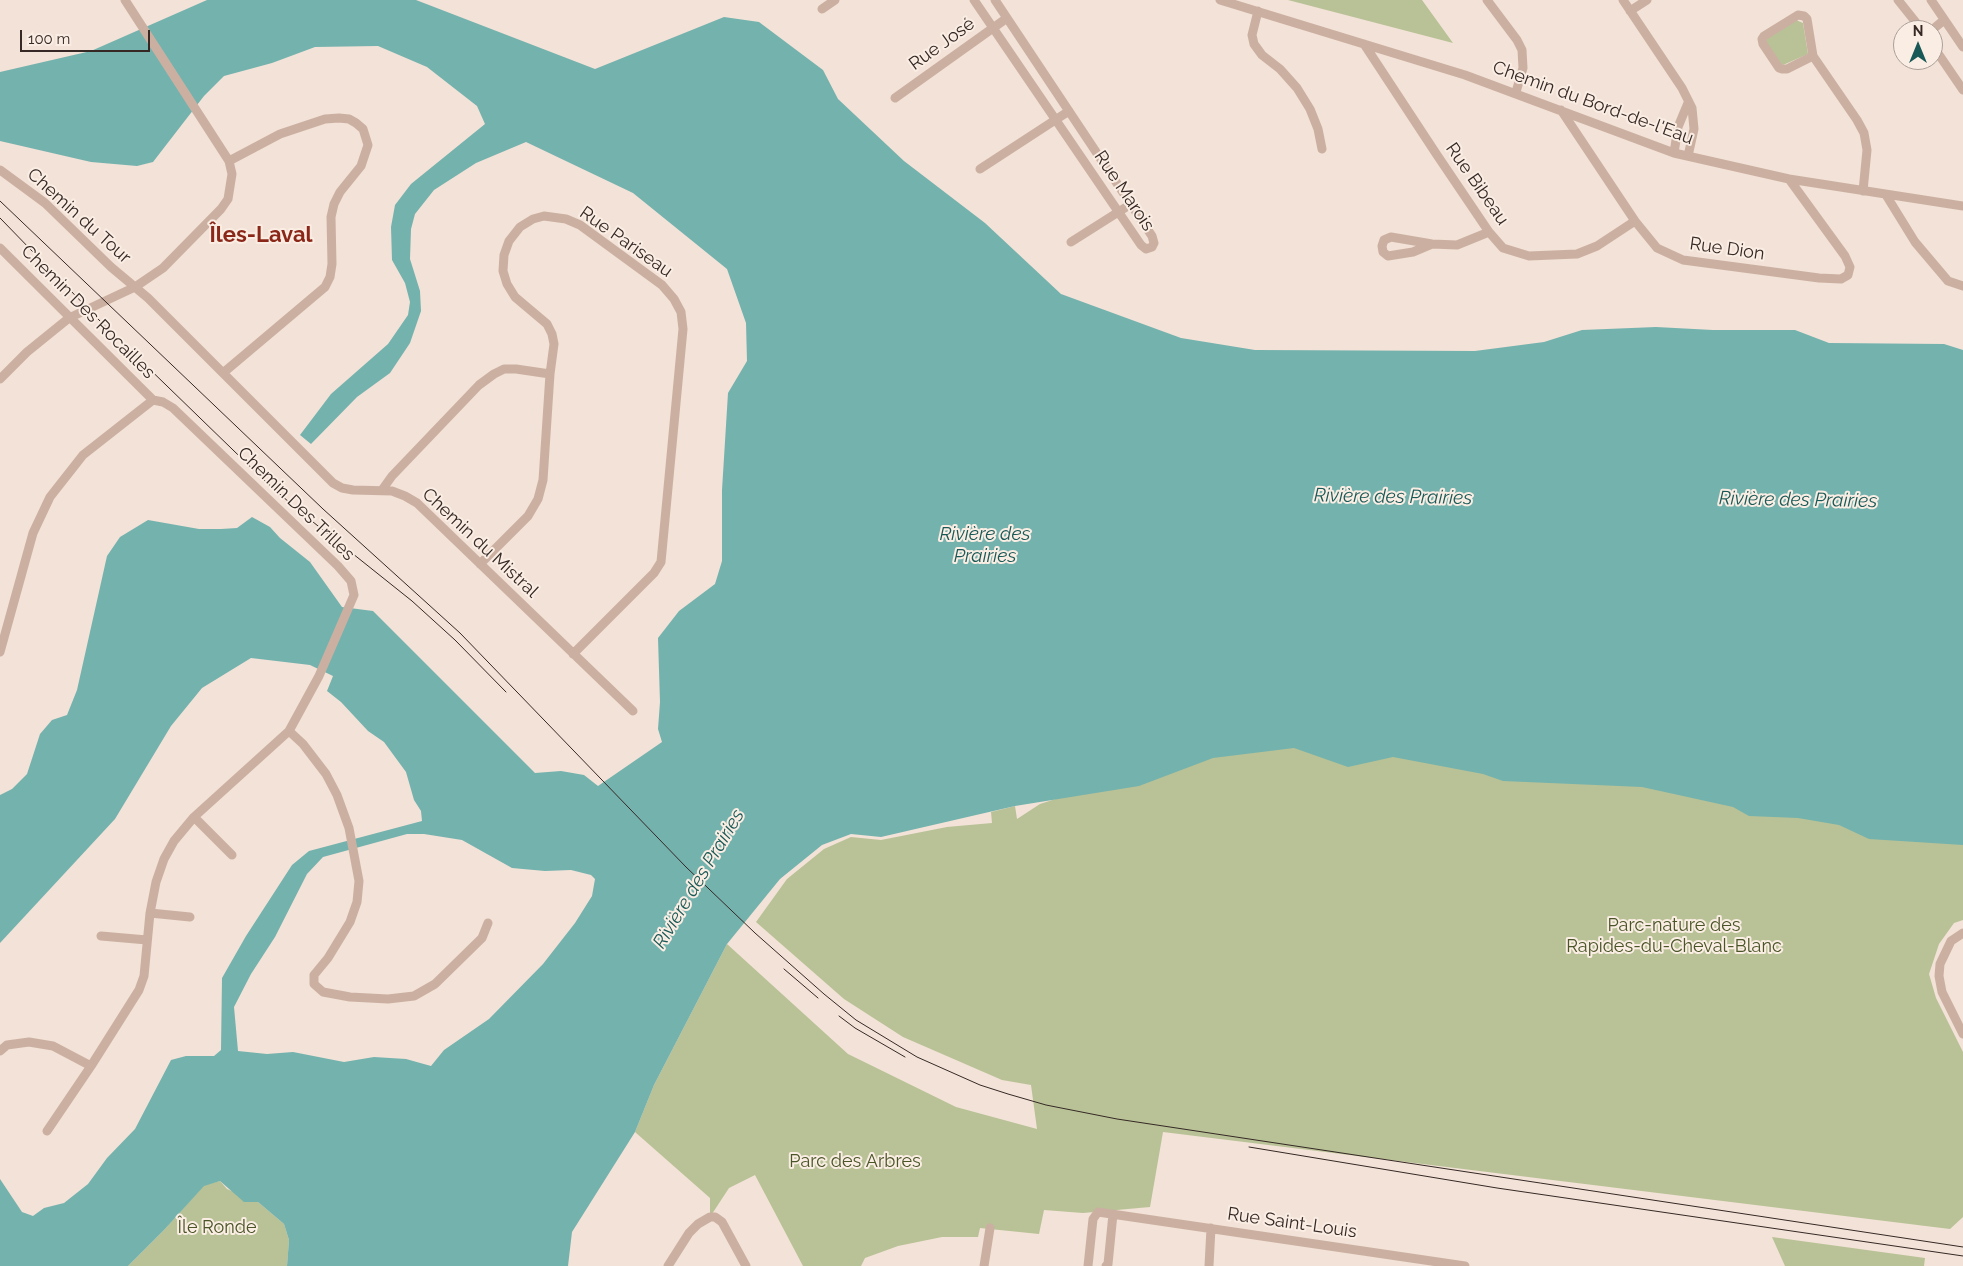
<!DOCTYPE html>
<html>
<head>
<meta charset="utf-8">
<style>
	body { margin:0 }
	#map { position:relative; width:1963px; height:1266px; overflow:hidden; background:#f3e2d7; font-family:Raleway,sans-serif }
	canvas { display:block }
	.north { position:absolute; left:1893px; top:20px; width:50px; height:50px; box-sizing:border-box; background:#faede3; border:1px solid #ab9e97; border-radius:50%; rotate:0deg; font-size:14px; font-weight:700; line-height:20px; text-align:center; color:#352825 }
	.north::after { content:''; display:block; margin:auto; width:18px; height:22px; background:#185957; clip-path:polygon(50% 0,100% 100%,50% 72%,0 100%) }
	.scale { position:absolute; left:20px; top:30px; width:130px; height:22px; box-sizing:border-box; border:2px solid #352825; border-top:0; padding-left:6px; font-size:15px; line-height:18px; white-space:nowrap; color:#352825; -webkit-text-stroke:4px #faede3; paint-order:stroke }
</style>
</head>
<body>
<div id="map">
<canvas width="1963" height="1266"></canvas>
<div class="north">N</div>
<div class="scale">100 m</div>
</div>
<script>
const context = document.querySelector('canvas').getContext('2d');
context.lineJoin = 'round';
function fill(path, color) {
  context.fillStyle = color;
  context.fill(path, 'evenodd');
}
function poly(rows) {
  const path = new Path2D();
  for (const r of rows) {
    path.moveTo(r[0], r[1]);
    for (let i = 2; i < r.length; i += 2) path.lineTo(r[i], r[i + 1]);
  }
  return path;
}
function strokePath(path, color, width, dash) {
  context.strokeStyle = color;
  context.lineWidth = width;
  context.lineCap = dash ? 'butt' : 'round';
  context.setLineDash(dash || []);
  context.stroke(path);
}
function drawText(font, color, halo, rows, align = 'center') {
  context.font = font + ' Raleway,sans-serif';
  context.lineWidth = 4;
  context.setLineDash([]);
  context.textBaseline = 'middle';
  context.strokeStyle = halo;
  context.fillStyle = color;
  for (const [text, x, y, turn = 0] of rows) {
    context.save();
    context.translate(x, y);
    context.rotate((+turn || 0) * Math.PI / 180);
    context.textAlign = isNaN(turn) ? turn : align;
    if (halo) context.strokeText(text, 0, 0);
    context.fillText(text, 0, 0);
    context.restore();
  }
}
const green = poly([
	[1288,0,1422,0,1453,43],
	[1796,20,1803,23,1808,54,1783,65,1780,64,1767,44,1766,40,1768,37],
	[1223,657,1963,693,1963,920,1954,923,1939,944,1929,974,1936,998,1963,1052,1963,1217,1950,1229,1163,1132,1150,1207,1083,1213,1044,1210,1039,1234,980,1228,978,1237,942,1237,898,1246,865,1258,861,1266,803,1266,755,1175,729,1188,710,1217,710,1198,635,1132,654,1085,727,944,848,1054,956,1107,1037,1129,1031,1085,1002,1080,903,1037,844,999,756,922,787,879,824,849,851,837,881,840,947,827,992,823,991,812,1015,806,1017,819,1040,804,1114,780],
	[220,1181,227,1189,258,1202,284,1224,289,1240,287,1266,128,1266,164,1230,204,1185],
	[1772,1237,1925,1258,1924,1266,1785,1266]
]);
const water = poly([
	[207,0,416,0,595,69,724,17,759,22,823,70,838,99,904,161,985,223,1061,294,1181,338,1255,350,1475,351,1544,342,1582,330,1656,327,1713,330,1795,330,1829,343,1944,344,1963,350,1963,845,1869,839,1839,825,1798,818,1749,816,1733,807,1642,787,1503,781,1483,774,1393,757,1348,767,1294,748,1213,758,1139,786,1015,806,881,837,851,834,822,845,780,879,727,944,654,1085,635,1132,572,1232,568,1266,287,1266,289,1240,284,1224,258,1202,244,1202,220,1181,204,1186,164,1230,128,1266,0,1266,0,1179,22,1212,33,1216,44,1208,64,1203,88,1184,107,1158,135,1129,171,1060,186,1056,214,1056,221,1050,222,978,246,936,292,865,309,851,422,821,421,811,414,800,406,772,384,742,368,731,341,702,327,691,333,676,310,665,251,658,202,688,171,726,115,819,0,943,0,795,12,789,27,774,40,734,52,720,67,715,77,690,107,556,120,537,148,520,199,529,221,529,237,528,252,517,270,527,280,538,310,562,342,607,373,611,535,773,561,771,584,775,598,786,662,742,658,729,660,702,658,638,679,611,715,584,722,561,722,490,728,393,747,361,746,323,727,269,633,193,526,142,476,163,434,190,415,214,411,229,410,259,420,291,421,311,410,343,390,373,357,397,311,444,300,435,331,394,388,344,408,315,410,302,405,283,392,260,391,227,395,205,411,184,485,124,477,106,427,67,378,46,315,47,272,63,224,76,204,96,153,162,137,166,91,162,0,141,0,72,91,51],
	[407,834,424,834,462,840,512,868,545,871,571,870,591,875,595,879,592,896,575,923,543,964,489,1019,444,1050,431,1066,406,1059,374,1057,344,1062,293,1052,267,1054,238,1051,234,1007,251,974,275,937,307,874,323,857]
]);
const minor = poly([
	[974,0,1141,245,1146,249,1152,247,1154,243,1152,236,995,0],
	[1220,0,1465,75,1674,153,1789,179,1963,206],
	[1487,0,1517,40,1522,50,1523,68,1516,92],
	[1623,0,1682,88,1692,108,1694,129,1688,156],
	[1898,0,1922,30],
	[1931,0,1963,47],
	[822,9,835,0],
	[1258,11,1252,35,1254,44,1262,55,1280,69,1297,88,1310,109,1318,129,1322,149],
	[1630,11,1647,0],
	[1932,30,1944,20],
	[1364,44,1437,155,1489,232,1503,248,1529,256,1577,254,1597,246,1635,221],
	[1933,46,1963,90],
	[1813,56,1787,69,1782,69,1779,68,1763,44,1762,39,1764,36,1798,15,1804,16,1807,19,1813,56,1857,120,1864,133,1867,150,1863,191],
	[895,98,1007,18],
	[1561,110,1635,221,1657,248,1683,260,1819,278,1841,279,1848,275,1850,267,1845,256,1789,179],
	[1674,153,1678,127,1688,103],
	[980,169,1069,111],
	[0,170,45,203,111,267,148,298,333,483,342,488,353,490,392,491,405,496,417,503,633,711],
	[1886,195,1915,242,1948,281,1963,286],
	[1071,242,1131,204],
	[1432,244,1413,252,1388,256,1383,252,1382,246,1384,240,1391,237,1432,244,1457,245,1489,232],
	[0,248,153,400],
	[223,373,325,287,330,277,332,264,331,217,334,204,340,192,361,166,368,145,363,129,356,123,349,119,339,118,325,119,280,134,229,161],
	[0,379,27,352,69,318,135,287,163,268,221,209,228,199,232,174,229,161,125,0],
	[382,490,392,476,479,385,494,374,504,369,516,369,550,374],
	[480,564,528,516,538,499,543,480,550,374,554,344,552,334,547,324,515,297,507,284,503,271,504,255,509,241,520,227,533,219,544,216,566,219,580,225,662,285,674,299,681,312,683,329,661,562,654,573,573,654],
	[0,652,33,533,50,497,83,455,153,400],
	[289,731,303,744,326,774,337,795,349,828,359,881,357,902,350,922,328,958,314,975,314,984,323,992,350,997,388,999,414,996,435,984,482,938,488,923],
	[194,817,232,855],
	[150,913,190,917],
	[1963,933,1951,941,1940,964,1939,976,1942,992,1963,1034],
	[101,936,147,940],
	[0,1051,7,1045,29,1042,53,1046,91,1066],
	[47,1131,91,1066,139,990,144,976,150,913,156,882,164,859,174,841,194,817,289,731,319,676,354,595,351,581,338,566,173,408,163,402,153,400],
	[668,1266,689,1233,698,1224,710,1217,715,1217,722,1222,746,1266],
	[984,1266,990,1228],
	[1088,1266,1093,1219,1098,1212,1465,1266],
	[1106,1266,1108,1264,1113,1214],
	[1209,1266,1211,1228]
]);
const tram = poly([
	[0,201,323,509,460,633,686,867,755,933,824,994,856,1020,917,1057,980,1085,1008,1094,1046,1105,1117,1119,1963,1247],
	[0,218,101,322,265,481,298,510,412,601,455,640,506,692],
	[784,969,818,998],
	[839,1016,855,1028,905,1057],
	[1249,1147,1497,1188,1963,1256]
]);
const streetNames = [
	["Rue José",942,44,-36],
	["Chemin du Bord-de-l'Eau",1593,103,20],
	["Rue Bibeau",1477,184,55],
	["Rue Marois",1124,191,56],
	["Chemin du Tour",79,216,42],
	["Rue Pariseau",626,242,35],
	["Rue Dion",1727,249,8],
	["Chemin Des Rocailles",88,312,45],
	["Chemin Des Trilles",296,504,44],
	["Chemin du Mistral",480,543,43],
	["Rue Saint-Louis",1292,1223,8]
];
const parkNames = [
	["Parc-nature des",1674,926],
	["Rapides-du-Cheval-Blanc",1674,947],
	["Parc des Arbres",855,1162],
	["Île Ronde",217,1228]
];
const waterNames = [
	["Rivière des Prairies",1393,497,1],
	["Rivière des Prairies",1798,500,1],
	["Rivière des",985,534],
	["Prairies",985,556],
	["Rivière des Prairies",699,879,-59]
];
const districtNames = [
	["Îles-Laval",261,235]
];
fill(green, '#b8c296');
fill(water, '#74b2ae');
strokePath(minor, '#cbb0a2', 9);
strokePath(tram, '#352825', 1);
drawText('18px', '#352825', '#faede3', streetNames);
drawText('18px', '#495527', '#faede3', parkNames);
drawText('italic 19px', '#185957', '#faede3', waterNames);
drawText('bold 22px', '#8a2718', '#faede3', districtNames);
</script>
</body>
</html>
